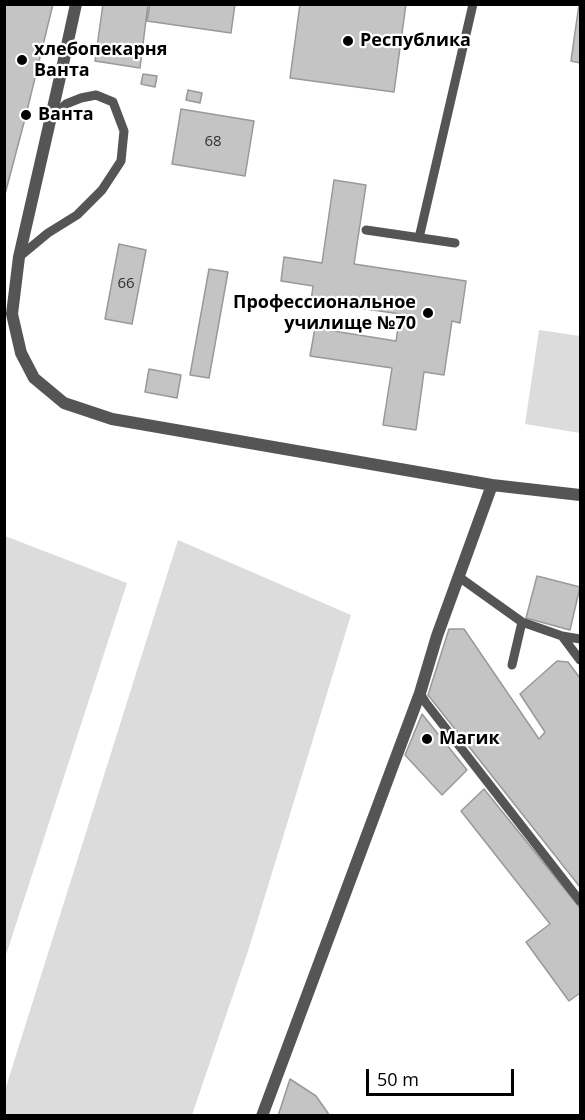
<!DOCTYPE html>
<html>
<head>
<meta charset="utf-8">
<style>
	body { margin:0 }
	#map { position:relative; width:585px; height:1120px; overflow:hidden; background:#fff; font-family:"Open Sans",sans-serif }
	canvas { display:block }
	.frame { position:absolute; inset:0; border:6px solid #000; pointer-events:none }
	.scale { position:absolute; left:366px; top:1069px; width:148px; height:27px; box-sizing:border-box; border:3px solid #000; border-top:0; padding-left:8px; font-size:18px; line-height:21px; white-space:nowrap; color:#000; -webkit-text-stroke:4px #fff; paint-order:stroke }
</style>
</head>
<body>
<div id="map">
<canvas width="585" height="1120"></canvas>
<div class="frame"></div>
<div class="scale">50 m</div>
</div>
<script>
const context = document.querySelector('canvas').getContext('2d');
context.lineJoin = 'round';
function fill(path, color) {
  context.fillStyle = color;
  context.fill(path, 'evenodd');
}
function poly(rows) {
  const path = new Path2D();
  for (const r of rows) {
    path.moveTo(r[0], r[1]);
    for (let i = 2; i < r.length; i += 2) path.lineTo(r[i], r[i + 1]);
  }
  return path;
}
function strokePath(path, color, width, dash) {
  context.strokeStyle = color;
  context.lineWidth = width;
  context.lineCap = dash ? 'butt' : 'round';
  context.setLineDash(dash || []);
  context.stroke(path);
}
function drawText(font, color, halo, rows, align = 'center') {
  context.font = font + ' "Open Sans",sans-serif';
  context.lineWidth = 4.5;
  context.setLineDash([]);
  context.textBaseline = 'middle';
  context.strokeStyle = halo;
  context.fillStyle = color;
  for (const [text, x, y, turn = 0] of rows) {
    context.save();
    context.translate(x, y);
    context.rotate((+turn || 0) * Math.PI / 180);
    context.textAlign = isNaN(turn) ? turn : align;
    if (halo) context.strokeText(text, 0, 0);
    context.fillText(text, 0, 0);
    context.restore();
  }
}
const green = poly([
	[539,330,580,336,580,433,525,424],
	[5,536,127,583,5,958],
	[178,540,351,615,249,948,192,1115,5,1115,5,1090]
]);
const building = poly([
	[4,4,53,4,26,115,4,198,4,4],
	[103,4,148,4,140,68,95,61,103,4],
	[150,4,235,4,231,33,147,21,150,4],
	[300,4,406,4,394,92,290,78,300,4],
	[579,4,580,4,580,63,571,61,579,4],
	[143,74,157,76,155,87,141,84,143,74],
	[188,90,202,93,200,103,186,100,188,90],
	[181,109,254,121,245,176,172,164,181,109],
	[334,180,366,185,354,264,466,281,460,323,452,321,444,375,424,372,416,430,383,425,392,368,310,356,315,328,396,341,400,314,311,301,313,286,281,281,284,257,322,263,334,180],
	[119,244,146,250,132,324,105,319,119,244],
	[209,269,228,272,209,378,190,375,209,269],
	[149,369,181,375,177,398,145,392,149,369],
	[537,576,580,587,570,630,526,618,537,576],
	[449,629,464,629,539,739,545,732,520,694,557,661,568,662,580,678,580,887,428,695,449,629],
	[422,714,467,770,442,795,405,755,422,714],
	[484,789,580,908,580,993,569,1001,526,942,550,924,461,811,484,789],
	[290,1079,316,1096,330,1116,278,1116,290,1079]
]);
const lane = poly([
	[366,230,455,243],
	[419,238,473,4],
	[19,257,48,233,77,215,102,190,121,161,124,131,113,102,96,95,81,98,66,104,51,118],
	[459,577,522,622,562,636,580,660],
	[562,636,580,639],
	[512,665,522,622],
	[420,693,426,703,580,901]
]);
const street = poly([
	[76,4,63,64,19,257,12,314,21,353,34,378,64,403,112,419,492,485,580,495],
	[262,1116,420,693,437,636,492,485]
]);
const markers = [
	[348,41,6,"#000"],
	[22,60,6,"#000"],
	[26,115,6,"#000"],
	[428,313,6,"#000"],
	[427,739,6,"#000"]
];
const numberNames = [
	["68",213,142],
	["66",126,284]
];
const poiNames = [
	["Республика",360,41],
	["хлебопекарня",34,50],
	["Ванта",34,71],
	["Ванта",38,115],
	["Профессиональное",416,303,"right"],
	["училище №70",416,324,"right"],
	["Магик",439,739]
];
fill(green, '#dcdcdc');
fill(building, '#c4c4c4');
strokePath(building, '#999', 1.5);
strokePath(lane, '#555', 9);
strokePath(street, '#555', 12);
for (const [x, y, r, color] of markers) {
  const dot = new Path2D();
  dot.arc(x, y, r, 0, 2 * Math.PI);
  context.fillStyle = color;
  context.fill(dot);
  strokePath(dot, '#fff', 2);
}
drawText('15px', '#313131', null, numberNames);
drawText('bold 18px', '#000', '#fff', poiNames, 'left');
</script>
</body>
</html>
